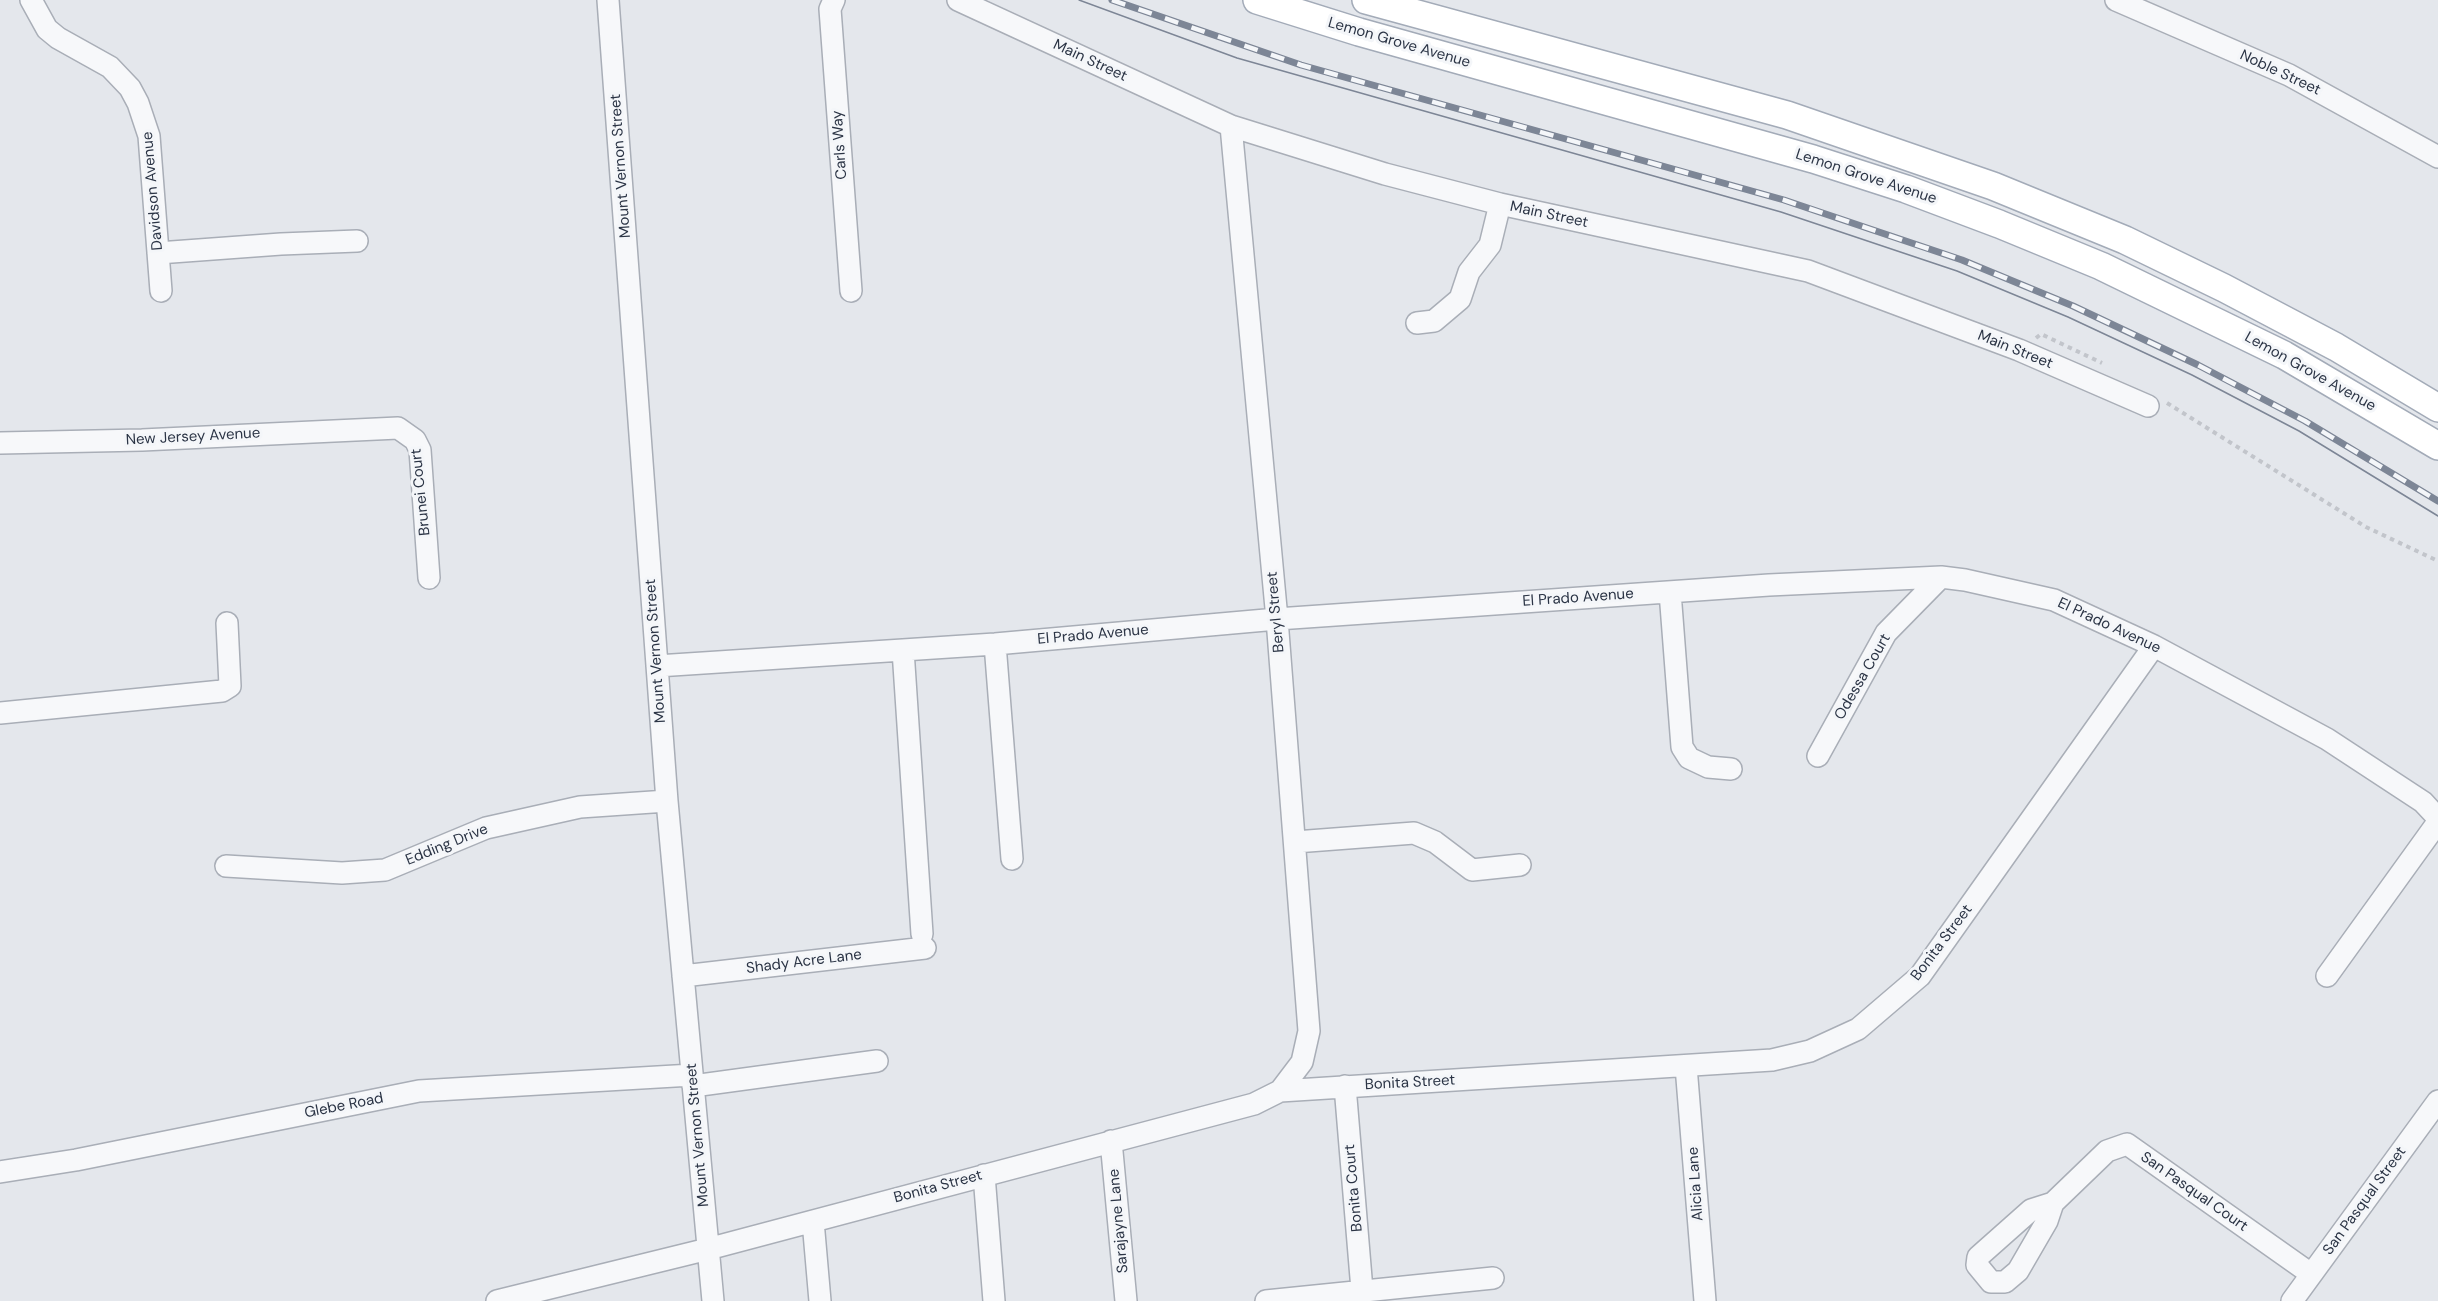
<!DOCTYPE html>
<html>
<head>
<meta charset="utf-8">
<style>
	body { margin:0 }
	canvas { display:block; background:#e4e7ec }
</style>
</head>
<body>
<canvas width="2438" height="1301"></canvas>
<script>
const context = document.querySelector('canvas').getContext('2d');
context.lineJoin = 'round';
function poly(rows) {
  const path = new Path2D();
  for (const r of rows) {
    path.moveTo(r[0], r[1]);
    for (let i = 2; i < r.length; i += 2) path.lineTo(r[i], r[i + 1]);
  }
  return path;
}
function strokePath(path, color, width, dash) {
  context.strokeStyle = color;
  context.lineWidth = width;
  context.lineCap = dash ? 'butt' : 'round';
  context.setLineDash(dash || []);
  context.stroke(path);
}
function drawText(font, color, halo, rows, align = 'center') {
  context.font = font + ' "DM Sans",sans-serif';
  context.lineWidth = 6;
  context.setLineDash([]);
  context.textBaseline = 'middle';
  context.strokeStyle = halo;
  context.fillStyle = color;
  for (const [text, x, y, turn = 0] of rows) {
    context.save();
    context.translate(x, y);
    context.rotate((+turn || 0) * Math.PI / 180);
    context.textAlign = isNaN(turn) ? turn : align;
    if (halo) context.strokeText(text, 0, 0);
    context.fillText(text, 0, 0);
    context.restore();
  }
}
const path = poly([
	[2036,338,2041,334,2102,363],
	[2167,403,2366,527,2438,561]
]);
const minor = poly([
	[31,0,47,29,58,38,110,67,130,88,138,103,149,136,161,291],
	[608,0,667,801,713,1301],
	[834,0,830,9,851,291],
	[958,0,1231,126,1385,174,1500,204,1808,271,2019,350,2148,406],
	[2116,0,2289,75,2438,157],
	[1231,126,1277,619,1309,1031,1302,1062,1280,1091],
	[158,253,281,244,357,241],
	[1417,323,1434,321,1460,299,1469,272,1490,245,1500,204],
	[0,443,142,440,398,428,415,440,420,450,429,578],
	[1670,592,1682,747,1689,758,1708,767,1731,769],
	[995,644,1012,859],
	[903,650,922,934],
	[657,666,995,644,1277,619,1769,585,1941,577,1965,580,2054,600,2154,646,2327,739,2423,802,2438,818],
	[0,713,222,691,230,686,227,623],
	[1818,756,1886,633,1941,577],
	[1295,842,1414,833,1435,842,1472,870,1520,865],
	[226,866,342,873,385,870,486,828,580,807,667,801],
	[683,976,925,948],
	[2327,976,2438,822],
	[1686,1066,1705,1301],
	[693,1086,877,1061],
	[1345,1086,1362,1290],
	[1111,1141,1126,1301],
	[0,1172,76,1160,419,1091,692,1075],
	[984,1175,994,1301],
	[2053,1203,2047,1221,2018,1271,2005,1282,1991,1282,1977,1265,1978,1257,2031,1210,2053,1203,2107,1151,2127,1144,2311,1274],
	[813,1221,820,1301],
	[497,1301,708,1249,1254,1104,1280,1091,1772,1060,1810,1051,1858,1029,1920,976,2154,646],
	[1266,1301,1493,1278],
	[2292,1301,2438,1101]
]);
const major = poly([
	[1257,0,1359,32,1813,159,1906,189,1999,224,2101,266,2284,355,2438,446],
	[1366,0,1787,115,1993,186,2125,240,2224,288,2336,347,2438,408]
]);
const tram = poly([
	[1079,0,1237,58,1781,212,1957,271,2068,317,2192,375,2299,431,2438,516]
]);
const rail = poly([
	[1112,0,1301,65,1784,200,1962,260,2073,306,2198,365,2305,421,2438,501]
]);
const streetNames = [
	["Lemon Grove Avenue",1399,43,16],
	["Main Street",1090,61,25],
	["Noble Street",2280,73,25],
	["Carls Way",840,145,-94],
	["Mount Vernon Street",621,166,-94],
	["Lemon Grove Avenue",1866,177,18],
	["Davidson Avenue",153,191,-95],
	["Main Street",1549,215,12],
	["Main Street",2015,350,22],
	["Lemon Grove Avenue",2310,372,29],
	["New Jersey Avenue",193,437,-3],
	["Brunei Court",421,492,-96],
	["El Prado Avenue",1578,598,-4],
	["Beryl Street",1276,612,-95],
	["El Prado Avenue",2109,626,25],
	["El Prado Avenue",1093,635,-5],
	["Mount Vernon Street",656,651,-94],
	["Odessa Court",1863,677,-60],
	["Edding Drive",447,845,-22],
	["Bonita Street",1942,943,-53],
	["Shady Acre Lane",804,962,-7],
	["Bonita Street",1410,1083,-3],
	["Glebe Road",344,1106,-11],
	["Mount Vernon Street",698,1135,-95],
	["Alicia Lane",1696,1184,-94],
	["Bonita Street",938,1187,-15],
	["Bonita Court",1354,1188,-95],
	["San Pasqual Court",2194,1192,35],
	["San Pasqual Street",2365,1201,-54],
	["Sarajayne Lane",1119,1221,-95]
];
strokePath(minor, '#a9aeb7', 24);
strokePath(major, '#a3abb8', 30);
strokePath(path, '#c2c5cb', 4, [4.5, 4.5]);
strokePath(minor, '#f7f8fa', 21);
strokePath(major, '#fff', 27);
strokePath(tram, '#7d8696', 1.5);
strokePath(rail, '#7d8696', 7);
strokePath(rail, '#f4f6f9', 4.5, [14]);
drawText('15px', '#2b3445', '#f4f6f9', streetNames);
</script>
</body>
</html>
